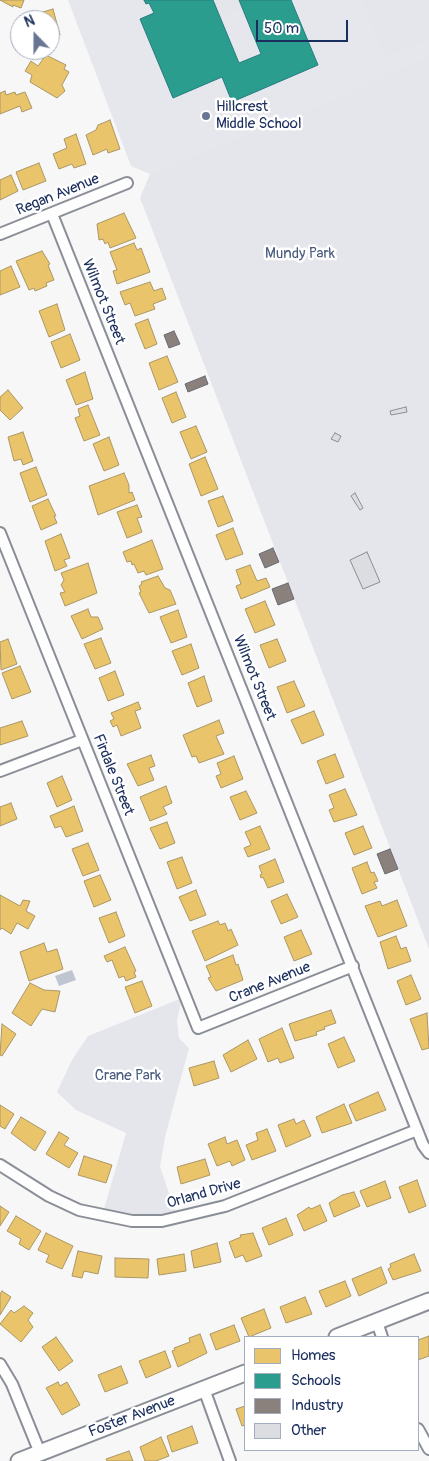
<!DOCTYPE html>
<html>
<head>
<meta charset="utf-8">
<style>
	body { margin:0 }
	#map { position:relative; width:429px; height:1461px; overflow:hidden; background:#f7f7f8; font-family:Pangolin,sans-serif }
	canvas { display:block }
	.legend { position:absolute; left:244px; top:1336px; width:175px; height:115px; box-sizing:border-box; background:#fff; border:1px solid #a4acbf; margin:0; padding:6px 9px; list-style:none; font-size:15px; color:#1b2f5e }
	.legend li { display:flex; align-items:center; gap:10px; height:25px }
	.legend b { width:25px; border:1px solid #a4acbf }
	.north { position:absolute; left:10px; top:10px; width:50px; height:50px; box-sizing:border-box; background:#fff; border:1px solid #a4acbf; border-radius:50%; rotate:338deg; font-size:14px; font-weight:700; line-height:20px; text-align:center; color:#1b2f5e }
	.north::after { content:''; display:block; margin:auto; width:18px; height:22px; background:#687594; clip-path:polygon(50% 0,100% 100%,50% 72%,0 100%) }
	.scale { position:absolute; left:256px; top:20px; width:92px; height:22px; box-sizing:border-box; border:2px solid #1b2f5e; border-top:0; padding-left:6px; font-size:15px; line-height:18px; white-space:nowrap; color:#1b2f5e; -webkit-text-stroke:4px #fff; paint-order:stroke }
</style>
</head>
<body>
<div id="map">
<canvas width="429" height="1461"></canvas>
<ul class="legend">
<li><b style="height:14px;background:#e9c46a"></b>Homes</li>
<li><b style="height:14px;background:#2a9d8f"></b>Schools</li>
<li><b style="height:14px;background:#8a817c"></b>Industry</li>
<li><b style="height:14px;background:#dcdde0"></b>Other</li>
</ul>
<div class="north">N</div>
<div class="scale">50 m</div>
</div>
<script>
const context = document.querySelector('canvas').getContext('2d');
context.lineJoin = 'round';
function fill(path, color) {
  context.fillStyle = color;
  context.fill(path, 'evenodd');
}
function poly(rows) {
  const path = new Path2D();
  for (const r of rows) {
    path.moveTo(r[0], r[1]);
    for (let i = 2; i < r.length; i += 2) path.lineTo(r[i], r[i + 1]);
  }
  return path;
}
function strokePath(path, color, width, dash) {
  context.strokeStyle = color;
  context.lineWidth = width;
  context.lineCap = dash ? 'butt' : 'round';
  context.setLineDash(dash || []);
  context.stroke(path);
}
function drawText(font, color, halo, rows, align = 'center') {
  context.font = font + ' Pangolin,sans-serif';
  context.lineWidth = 5;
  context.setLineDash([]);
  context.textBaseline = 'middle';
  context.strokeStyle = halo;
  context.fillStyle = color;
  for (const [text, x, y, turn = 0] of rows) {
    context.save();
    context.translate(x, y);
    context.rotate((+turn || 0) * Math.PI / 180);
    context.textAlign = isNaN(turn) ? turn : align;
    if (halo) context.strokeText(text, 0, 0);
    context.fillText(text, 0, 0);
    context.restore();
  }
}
const built = poly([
	[68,0,429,0,429,67,150,174,131,166]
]);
const green = poly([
	[213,0,239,0,242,9,220,18],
	[362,0,429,0,429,40,384,57],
	[429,56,429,949,140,198,150,174,334,100],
	[182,998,177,1021,179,1038,189,1048,165,1137,160,1167,178,1219,102,1216,126,1133,76,1110,57,1092,72,1060,88,1036]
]);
const water = poly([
	[72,970,76,980,59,986,55,976]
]);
const homes = poly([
	[0,0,24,0,21,8,13,5,13,7,0,0],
	[53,9,60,35,50,37,50,20,37,20,36,14,53,9],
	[46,55,66,65,64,69,69,72,62,85,65,91,57,98,30,82,32,75,25,71,31,61,38,66,46,55],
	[5,91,6,95,15,92,16,95,25,92,32,108,22,112,20,106,0,114,0,93,5,91],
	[110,120,120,149,108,153,107,149,93,155,86,135,96,130,98,125,110,120],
	[76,134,86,164,74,168,72,164,59,169,53,154,67,148,64,139,76,134],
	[39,163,46,181,23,190,16,172,39,163],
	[11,175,18,191,0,200,0,180,11,175],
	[124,213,136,238,110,248,108,242,105,244,103,239,99,240,97,224,124,213],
	[134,243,137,250,141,248,150,272,117,284,113,271,117,270,110,252,134,243],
	[42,251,50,264,48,265,54,280,46,283,47,286,35,291,34,288,29,290,16,261,42,251],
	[11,266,20,287,0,295,0,271,11,266],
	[150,282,154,291,162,288,166,299,153,304,155,309,135,316,130,303,125,305,120,292,150,282],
	[57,304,65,330,49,337,39,311,57,304],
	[148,319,157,344,145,349,135,324,148,319],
	[70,334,80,360,61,368,51,342,70,334],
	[167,356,178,382,159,390,149,363,167,356],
	[85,372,93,399,76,405,66,380,85,372],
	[8,390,23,408,10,420,0,410,0,397,8,390],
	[176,392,186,417,172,423,162,398,176,392],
	[88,405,100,435,84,441,75,418,80,416,78,409,88,405],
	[196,426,207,452,191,459,180,432,196,426],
	[23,432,33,461,23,465,21,459,14,461,8,437,23,432],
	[109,437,119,465,104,471,93,444,109,437],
	[205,457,218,489,201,496,189,464,205,457],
	[36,467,47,495,30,502,20,473,36,467],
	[124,473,129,485,129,493,132,492,135,500,98,515,89,486,124,473],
	[223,496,233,521,218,527,208,501,223,496],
	[48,499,56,516,54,516,57,523,41,530,32,506,48,499],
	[137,505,142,517,137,518,142,532,127,538,117,512,137,505],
	[233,528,243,554,226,560,216,535,233,528],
	[61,534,70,558,64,560,67,566,55,571,45,541,61,534],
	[152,540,163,569,146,575,144,571,138,573,134,564,132,565,131,561,127,562,123,552,152,540],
	[88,563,97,593,65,606,60,593,65,592,61,585,64,580,61,573,88,563],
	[250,565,257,581,266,578,270,587,241,599,236,586,241,584,236,570,250,565],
	[158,576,165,588,170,590,176,604,149,613,139,593,141,592,139,586,142,584,141,582,158,576],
	[265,601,275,625,255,633,245,609,265,601],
	[88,609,91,617,98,617,103,629,82,639,71,616,88,609],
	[178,610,187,637,171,643,160,617,178,610],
	[101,638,111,663,95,669,84,644,101,638],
	[8,639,17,664,1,670,0,642,8,639],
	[277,639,286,661,269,668,260,645,277,639],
	[191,644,199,668,182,675,172,651,191,644],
	[20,666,31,692,12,699,2,673,20,666],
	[115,671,124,695,108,701,99,678,115,671],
	[204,676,212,701,197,707,188,683,204,676],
	[294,681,305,706,287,713,277,687,294,681],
	[138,702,141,709,135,711,141,728,121,736,117,725,113,727,110,721,114,719,111,713,138,702],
	[314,711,324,735,302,744,291,720,314,711],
	[219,720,224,733,216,736,224,754,199,763,196,756,192,757,183,735,219,720],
	[22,721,28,736,0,745,0,728,22,721],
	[335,754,344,777,326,784,317,761,335,754],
	[151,755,155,766,149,768,154,780,138,786,127,764,151,755],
	[234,756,243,779,221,788,216,776,221,774,217,763,234,756],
	[62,776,72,800,57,807,47,783,62,776],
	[166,786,172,803,163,807,167,814,150,821,140,797,166,786],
	[345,789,357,815,334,822,329,810,334,808,329,795,345,789],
	[246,791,257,813,240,820,230,797,246,791],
	[11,803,17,819,0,826,0,807,11,803],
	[74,806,83,831,66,837,61,826,55,828,50,816,74,806],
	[167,822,175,843,160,849,150,828,167,822],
	[260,826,270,849,248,857,244,848,251,845,245,832,260,826],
	[363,826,372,848,354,855,345,833,363,826],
	[88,843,99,870,83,876,72,849,88,843],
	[182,857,192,883,177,889,167,862,182,857],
	[275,859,284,882,268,888,263,877,261,878,260,875,262,874,259,866,275,859],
	[367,862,371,873,374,872,378,881,374,882,377,888,362,894,352,868,367,862],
	[100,875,111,900,94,907,84,881,100,875],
	[196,890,206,915,190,921,179,897,196,890],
	[287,894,298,917,281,924,271,901,287,894],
	[0,895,20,906,23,900,30,901,26,911,35,916,28,929,17,923,11,934,2,928,0,930,0,895],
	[397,900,407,926,378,937,365,906,380,901,382,906,397,900],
	[116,912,125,936,109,943,99,918,116,912],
	[218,921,220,925,225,923,228,931,231,929,238,945,205,961,192,931,218,921],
	[301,930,312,954,294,961,284,937,301,930],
	[396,936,401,949,406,947,411,961,388,969,380,942,396,936],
	[44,943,47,952,57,949,63,969,29,981,20,952,44,943],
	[125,947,136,971,134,972,136,977,126,981,124,976,119,978,112,960,107,962,104,956,125,947],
	[233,955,236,965,238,964,243,980,216,991,208,978,211,977,206,966,233,955],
	[411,975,421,999,406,1005,397,981,411,975],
	[142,981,152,1006,135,1013,125,987,142,981],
	[30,983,44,990,60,991,55,1012,42,1009,31,1026,12,1013,30,983],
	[331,1010,336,1023,324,1027,325,1029,316,1032,317,1035,295,1041,289,1024,331,1010],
	[427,1013,429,1048,422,1050,410,1019,427,1013],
	[2,1024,16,1034,2,1056,0,1055,2,1024],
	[282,1028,294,1058,280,1063,278,1058,268,1062,259,1039,282,1028],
	[344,1037,355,1061,338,1068,328,1044,344,1037],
	[248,1040,257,1059,231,1072,223,1055,248,1040],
	[214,1061,219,1078,194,1086,189,1068,214,1061],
	[378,1092,386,1110,356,1121,349,1105,378,1092],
	[344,1104,352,1123,322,1133,316,1117,344,1104],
	[0,1105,14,1114,5,1129,0,1126,0,1105],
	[21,1117,46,1132,35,1151,11,1133,21,1117],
	[294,1119,296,1124,304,1120,311,1136,286,1147,278,1125,294,1119],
	[267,1129,276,1151,252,1160,246,1145,258,1140,256,1133,267,1129],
	[59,1132,69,1138,64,1145,78,1153,69,1168,46,1154,59,1132],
	[225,1137,227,1144,237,1140,245,1160,232,1166,230,1161,217,1166,208,1144,225,1137],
	[84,1156,112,1165,106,1183,78,1175,84,1156],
	[205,1159,210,1175,181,1184,177,1167,205,1159],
	[417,1180,426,1206,409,1213,399,1187,417,1180],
	[385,1181,391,1198,367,1207,360,1191,385,1181],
	[354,1192,360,1206,334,1217,329,1203,342,1195,354,1192],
	[320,1205,327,1221,304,1231,297,1215,309,1207,311,1209,320,1205],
	[0,1206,9,1212,0,1226,0,1206],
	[16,1216,41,1231,29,1250,19,1244,21,1239,7,1231,16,1216],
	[286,1218,293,1235,269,1245,262,1228,286,1218],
	[46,1233,73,1246,62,1269,46,1262,49,1255,38,1250,46,1233],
	[253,1233,262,1256,246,1262,243,1255,235,1258,229,1242,241,1237,240,1235,253,1233],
	[217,1243,221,1262,194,1268,191,1251,217,1243],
	[78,1251,102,1256,98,1274,84,1271,82,1278,72,1276,78,1251],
	[184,1254,186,1271,159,1275,157,1259,184,1254],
	[414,1254,421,1271,393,1280,388,1269,391,1267,390,1264,414,1254],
	[115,1258,149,1259,148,1278,115,1277,115,1258],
	[381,1267,387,1283,359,1296,352,1279,381,1267],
	[345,1281,351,1296,326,1307,319,1291,345,1281],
	[2,1291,11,1297,0,1315,0,1294,2,1291],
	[305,1297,312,1314,286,1323,280,1307,305,1297],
	[24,1306,33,1313,28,1320,33,1327,21,1342,0,1324,11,1310,14,1313,24,1306],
	[264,1309,271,1328,249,1337,241,1318,264,1309],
	[234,1325,240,1341,216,1350,210,1334,234,1325],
	[200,1334,207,1353,178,1367,172,1351,175,1350,174,1348,190,1342,189,1338,200,1334],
	[429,1336,429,1356,418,1360,418,1340,429,1336],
	[56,1337,73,1361,59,1371,42,1347,56,1337],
	[165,1351,171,1367,146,1378,139,1361,165,1351],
	[121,1366,128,1383,105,1392,98,1375,121,1366],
	[58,1382,60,1386,67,1382,80,1405,62,1415,46,1388,58,1382],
	[245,1406,245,1425,242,1426,236,1409,245,1406],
	[192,1426,198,1443,172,1452,167,1436,192,1426],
	[161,1437,169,1456,156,1461,145,1461,140,1447,161,1437],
	[129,1451,133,1461,107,1461,106,1459,129,1451]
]);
const schools = poly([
	[144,0,213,0,239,63,261,54,239,0,291,0,318,65,232,102,222,77,173,98,140,19,154,13,149,3,146,4,144,0]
]);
const industry = poly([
	[174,331,180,344,169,348,164,335,174,331],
	[205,376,208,384,188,392,185,384,205,376],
	[273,548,279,562,265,568,259,554,273,548],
	[288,583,294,599,278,605,272,589,288,583],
	[390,849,398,869,385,874,377,854,390,849]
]);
const building = poly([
	[406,407,407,412,391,415,390,411,406,407],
	[335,433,341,436,338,442,331,439,335,433],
	[355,493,363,508,360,510,351,496,355,493],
	[367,552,380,582,363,589,350,560,367,552]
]);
const street = poly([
	[52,214,423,1145,429,1153],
	[0,234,127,183],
	[0,533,198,1028,353,966],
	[0,771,82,740],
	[0,1165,49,1196,79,1210,132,1221,162,1221,225,1206,417,1130],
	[377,1322,382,1337],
	[0,1364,12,1384,40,1453],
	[204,1389,230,1461],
	[418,1429,429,1449]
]);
const secondary = poly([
	[337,1337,429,1301],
	[19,1461,245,1373]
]);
const markers = [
	[206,116,5,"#687594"]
];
const poiNames = [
	["Hillcrest",216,107],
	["Middle School",216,124]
];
const streetNames = [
	["Regan Avenue",58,195,-22],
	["Wilmot Street",103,302,68],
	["Wilmot Street",254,678,68],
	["Firdale Street",113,775,68],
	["Crane Avenue",270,983,-22],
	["Orland Drive",204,1194,-16],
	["Foster Avenue",132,1417,-21]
];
const parkNames = [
	["Mundy Park",300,254],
	["Crane Park",128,1076]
];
fill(built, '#e6e7ec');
fill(green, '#e5e6ec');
fill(water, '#c0c5d2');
fill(homes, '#e9c46a');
strokePath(homes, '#ab9766', 1);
fill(schools, '#2a9d8f');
strokePath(schools, '#267c80', 1);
fill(industry, '#8a817c');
strokePath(industry, '#696873', 1);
fill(building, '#dcdde0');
strokePath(building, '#8a8e97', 1);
strokePath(street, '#8a8e97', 14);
strokePath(secondary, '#8a8e97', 19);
strokePath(street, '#fefefe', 10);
strokePath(secondary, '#fefefe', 15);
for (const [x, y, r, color] of markers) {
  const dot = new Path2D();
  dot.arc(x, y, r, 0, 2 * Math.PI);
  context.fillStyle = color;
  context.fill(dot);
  strokePath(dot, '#fff', 2);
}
drawText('15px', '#1b2f5e', '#fff', poiNames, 'left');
drawText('15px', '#1b2f5e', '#fff', streetNames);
drawText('15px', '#4a5a7f', '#fff', parkNames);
</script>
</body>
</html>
